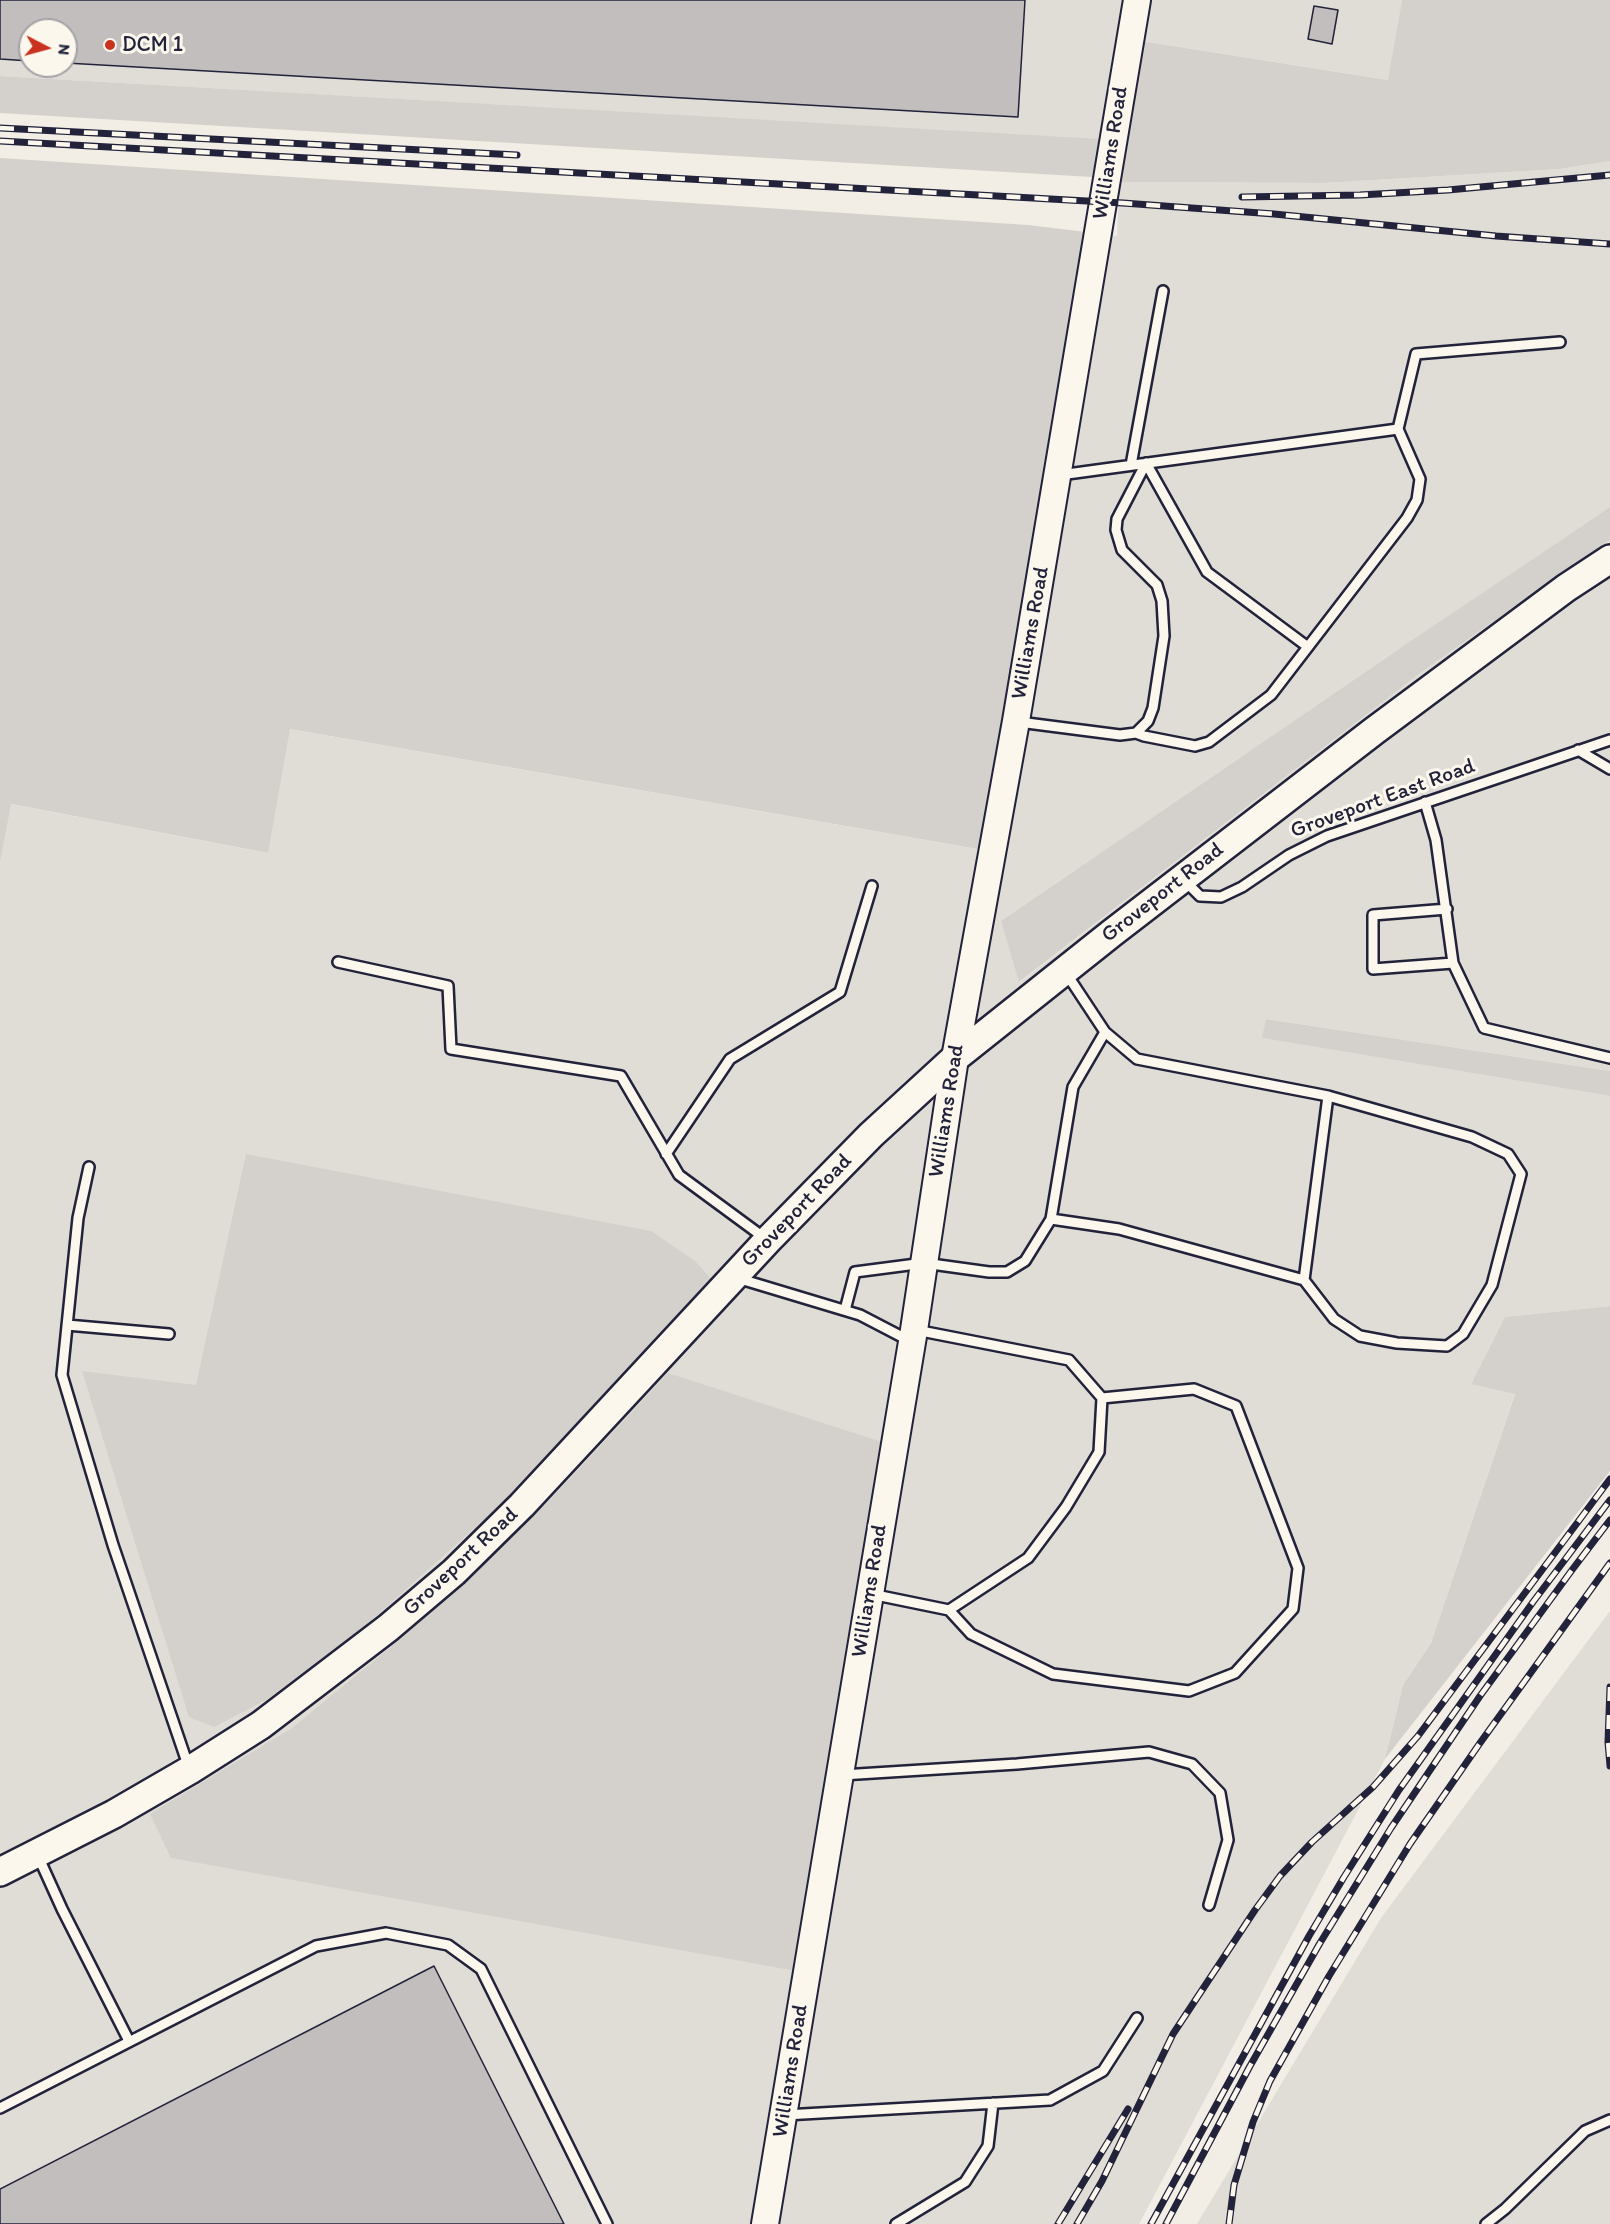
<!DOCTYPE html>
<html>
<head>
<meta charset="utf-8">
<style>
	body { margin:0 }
	#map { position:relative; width:1610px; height:2224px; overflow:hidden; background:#f2eee5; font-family:Itim,sans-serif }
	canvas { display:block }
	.north { position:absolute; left:18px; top:18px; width:60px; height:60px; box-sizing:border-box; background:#fbf7ec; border:2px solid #a4a2a5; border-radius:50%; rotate:96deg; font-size:16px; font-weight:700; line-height:24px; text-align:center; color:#22223b }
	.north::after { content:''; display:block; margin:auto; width:21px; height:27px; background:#c8321e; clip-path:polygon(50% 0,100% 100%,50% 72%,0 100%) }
</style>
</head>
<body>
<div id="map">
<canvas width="1610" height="2224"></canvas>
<div class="north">N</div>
</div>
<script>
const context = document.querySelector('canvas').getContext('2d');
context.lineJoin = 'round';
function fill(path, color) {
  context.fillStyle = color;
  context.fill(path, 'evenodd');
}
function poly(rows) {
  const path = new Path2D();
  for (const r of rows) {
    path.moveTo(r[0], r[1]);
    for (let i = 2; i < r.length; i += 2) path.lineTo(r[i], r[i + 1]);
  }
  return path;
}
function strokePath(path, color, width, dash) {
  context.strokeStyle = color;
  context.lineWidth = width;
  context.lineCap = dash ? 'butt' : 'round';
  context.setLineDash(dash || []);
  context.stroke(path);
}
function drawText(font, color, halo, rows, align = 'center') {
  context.font = font + ' Itim,sans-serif';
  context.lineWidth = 6;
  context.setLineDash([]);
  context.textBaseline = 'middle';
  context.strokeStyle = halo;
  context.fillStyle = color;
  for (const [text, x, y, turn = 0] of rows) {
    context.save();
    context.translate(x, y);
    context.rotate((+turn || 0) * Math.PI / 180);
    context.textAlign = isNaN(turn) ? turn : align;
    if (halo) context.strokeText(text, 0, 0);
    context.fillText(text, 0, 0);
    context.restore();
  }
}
const built = poly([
	[0,0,1402,0,1389,80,1143,41,1123,141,0,76],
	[30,30,66,30,66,66,30,66],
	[1610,161,1610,507,1415,638,1001,921,1020,982,1427,668,1610,540,1610,1071,1267,1019,1263,1038,1610,1096,1610,1306,1505,1317,1471,1384,1515,1393,1431,1643,1403,1685,1385,1759,1139,2224,0,2224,0,863,10,804,267,853,289,729,982,850,1086,232,1117,236,1119,182,1324,183,1560,169],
	[1610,1611,1610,2224,1197,2224,1381,1918]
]);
const green = poly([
	[1402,0,1610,0,1610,161,1560,169,1324,183,1119,182,1142,41,1388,80],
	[0,76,1100,139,1092,177,0,113],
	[0,158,1028,225,1086,232,983,850,290,729,268,853,11,804,0,863],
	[1610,507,1610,540,1427,668,1019,982,1001,921,1415,638],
	[1266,1019,1610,1071,1610,1096,1262,1038],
	[246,1154,651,1231,695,1261,711,1279,498,1507,366,1625,266,1700,214,1727,189,1717,82,1371,196,1385],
	[1610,1306,1610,1471,1385,1759,1403,1685,1431,1643,1515,1394,1471,1384,1505,1317],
	[668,1373,885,1443,796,1971,171,1858,150,1814,292,1728,408,1633,550,1500]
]);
const building = poly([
	[0,0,1025,0,1018,117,66,63,66,30,30,30,30,61,0,59,0,0],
	[1314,6,1338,10,1332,44,1308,39,1314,6],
	[434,1966,564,2224,0,2224,0,2189,434,1966]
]);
const lane = poly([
	[1146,463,1207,572,1308,647],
	[1131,465,1163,291],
	[1060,475,1398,429,1416,354,1560,342],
	[1019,722,1120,735,1136,733,1148,721,1153,708,1164,636,1162,601,1157,585,1122,550,1116,530,1117,519,1146,463],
	[1136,733,1144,736,1195,746,1209,742,1271,695,1407,518,1417,500,1420,479,1398,429],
	[1578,750,1610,769],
	[1425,802,1436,840,1453,963,1484,1028,1610,1058],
	[1184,880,1200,896,1221,897,1242,887,1289,855,1327,836,1610,740],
	[1447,909,1373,915,1373,969,1453,963],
	[338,962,448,986,451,1049,621,1076,679,1175,766,1239],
	[666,1154,730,1059,840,992,872,886],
	[89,1167,78,1218,62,1375,113,1545,189,1768],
	[1051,1219,1119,1229,1304,1280,1328,1096,1137,1059,1105,1032,1066,973],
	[737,1278,860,1315,910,1341],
	[1304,1280,1334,1319,1360,1336,1397,1343,1447,1346,1463,1334,1492,1285,1521,1174,1508,1154,1472,1137,1328,1096],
	[845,1310,855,1272,924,1263,989,1272,1007,1272,1025,1261,1051,1219,1073,1087,1105,1032],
	[67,1325,169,1334],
	[871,1594,949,1610,1028,1558,1066,1507,1099,1452,1102,1398,1069,1360,916,1330],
	[949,1610,971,1634,1053,1674,1189,1691,1235,1673,1293,1609,1298,1568,1236,1406,1194,1389,1102,1398],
	[842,1775,1017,1764,1149,1752,1192,1764,1220,1793,1228,1840,1209,1905],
	[38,1856,62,1909,129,2041],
	[0,2108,316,1946,386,1933,448,1945,481,1969,607,2224],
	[785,2115,1050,2100,1103,2071,1137,2018],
	[896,2224,965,2182,988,2146,993,2103],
	[1486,2224,1505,2209,1585,2131,1610,2120]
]);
const secondary = poly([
	[765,2224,914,1330,955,1058,1016,721,1137,0]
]);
const primary = poly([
	[0,1872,114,1814,190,1770,261,1725,388,1628,454,1572,522,1505,768,1240,871,1135,955,1058,1112,933,1374,731,1566,588,1610,559]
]);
const rail = poly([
	[0,128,517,155],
	[0,141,1123,203,1274,214,1496,236,1610,244],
	[1242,197,1360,195,1448,190,1610,175],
	[1610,1687,1608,1742,1610,1766],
	[1058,2224,1128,2109],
	[1077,2224,1102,2181,1173,2034,1255,1910,1280,1876,1312,1842,1373,1787,1418,1736,1610,1479],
	[1151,2224,1309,1936,1344,1877,1399,1790,1533,1602,1610,1500],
	[1166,2224,1250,2066,1320,1943,1391,1828,1480,1696,1572,1570,1610,1520],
	[1229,2224,1234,2185,1253,2122,1270,2081,1329,1976,1410,1844,1480,1743,1610,1563]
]);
const markers = [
	[110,45,6,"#c8321e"]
];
const poiNames = [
	["DCM 1",122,45]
];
const streetNames = [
	["Williams Road",1111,153,-81],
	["Williams Road",1031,633,-80],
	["Groveport East Road",1383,799,-20],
	["Groveport Road",1163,893,-38],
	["Williams Road",947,1111,-81],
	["Groveport Road",797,1211,-46],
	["Groveport Road",461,1562,-43],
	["Williams Road",870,1591,-81],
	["Williams Road",791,2071,-81]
];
fill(built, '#e0dcd6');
fill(green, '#d4d1cc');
fill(building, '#c2bebe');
strokePath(building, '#22223b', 1.5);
strokePath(lane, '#22223b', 14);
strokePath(secondary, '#22223b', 30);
strokePath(primary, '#22223b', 32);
strokePath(lane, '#fbf7ec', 9);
strokePath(secondary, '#fbf7ec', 26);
strokePath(primary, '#fbf7ec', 27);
strokePath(rail, '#22223b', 7);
strokePath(rail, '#fbf7ec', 4.5, [14]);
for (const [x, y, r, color] of markers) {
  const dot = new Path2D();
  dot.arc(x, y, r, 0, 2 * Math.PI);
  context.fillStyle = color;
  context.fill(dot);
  strokePath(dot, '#fbf7ec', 2);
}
drawText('22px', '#22223b', '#fbf7ec', poiNames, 'left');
drawText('22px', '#22223b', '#fbf7ec', streetNames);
</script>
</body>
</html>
